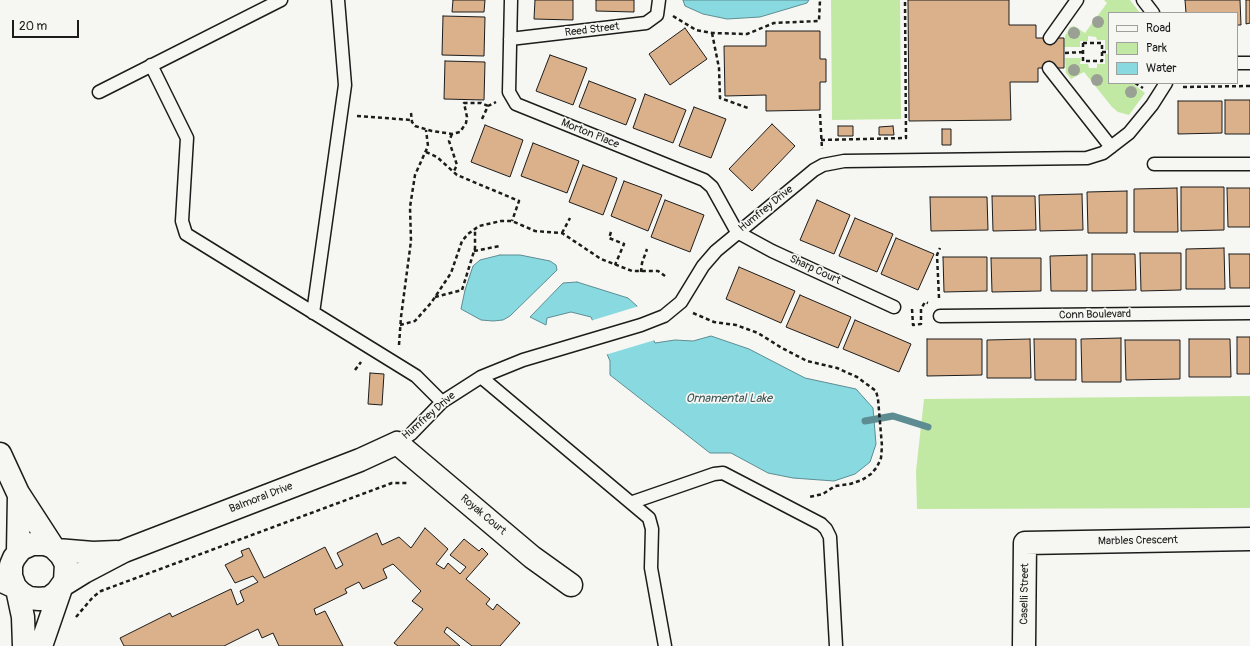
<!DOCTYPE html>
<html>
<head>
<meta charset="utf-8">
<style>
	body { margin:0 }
	#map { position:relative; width:1250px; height:646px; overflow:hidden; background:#f6f6f2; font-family:Pangolin,sans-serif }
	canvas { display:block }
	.legend { position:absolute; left:1108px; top:12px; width:130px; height:72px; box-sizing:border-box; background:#f6f6f2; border:1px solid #9f9f9c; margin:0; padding:5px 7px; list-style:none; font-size:12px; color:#1c1c1c }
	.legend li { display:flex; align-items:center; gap:8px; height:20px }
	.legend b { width:20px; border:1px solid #9f9f9c }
	.scale { position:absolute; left:12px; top:20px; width:67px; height:18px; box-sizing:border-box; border:2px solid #1c1c1c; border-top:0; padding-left:5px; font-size:12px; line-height:14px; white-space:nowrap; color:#1c1c1c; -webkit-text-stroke:3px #f6f6f2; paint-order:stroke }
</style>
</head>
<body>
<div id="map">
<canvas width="1250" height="646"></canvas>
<ul class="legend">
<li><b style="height:5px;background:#f6f6f2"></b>Road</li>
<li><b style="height:11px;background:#c2e9a4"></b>Park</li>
<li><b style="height:11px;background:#88d9e0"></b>Water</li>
</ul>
<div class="scale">20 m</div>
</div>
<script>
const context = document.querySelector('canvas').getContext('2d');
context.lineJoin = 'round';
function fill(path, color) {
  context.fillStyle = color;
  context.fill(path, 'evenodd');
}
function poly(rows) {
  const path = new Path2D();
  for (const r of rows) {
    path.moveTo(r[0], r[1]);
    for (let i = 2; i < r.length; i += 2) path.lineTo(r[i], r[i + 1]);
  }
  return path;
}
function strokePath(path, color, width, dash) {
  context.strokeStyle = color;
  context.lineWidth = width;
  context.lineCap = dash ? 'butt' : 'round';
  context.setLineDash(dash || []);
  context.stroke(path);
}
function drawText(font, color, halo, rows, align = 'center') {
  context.font = font + ' Pangolin,sans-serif';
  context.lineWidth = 3.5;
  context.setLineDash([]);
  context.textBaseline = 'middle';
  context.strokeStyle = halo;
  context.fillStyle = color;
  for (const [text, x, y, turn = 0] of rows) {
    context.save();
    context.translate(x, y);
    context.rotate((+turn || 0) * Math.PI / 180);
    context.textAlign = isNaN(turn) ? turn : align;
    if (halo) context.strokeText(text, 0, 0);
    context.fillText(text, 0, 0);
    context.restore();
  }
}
const green = poly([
	[831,0,900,0,901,119,832,120],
	[1104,0,1130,0,1140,13,1109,13,1109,50,1105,50,1105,40,1097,40,1096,37,1088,36,1088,41,1080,41,1080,47,1064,47,1065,36,1070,27,1074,26,1085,33,1107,3],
	[1105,54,1109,54,1109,83,1132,83,1145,93,1129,115,1118,112,1112,107,1084,72,1071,79,1066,73,1065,58,1081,58,1080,64,1088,64,1089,68,1097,68,1097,64,1105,64],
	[1250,396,1250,508,917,509,916,471,924,399]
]);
const water = poly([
	[683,0,809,0,807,3,760,17,727,19,703,14,685,6,683,0],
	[500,255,520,255,550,261,556,265,557,270,510,316,503,320,493,321,481,320,461,309,465,290,473,266,480,260,500,255],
	[577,282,628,298,637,306,655,343,675,340,693,341,711,336,749,349,805,378,856,389,873,408,876,444,870,462,855,474,834,481,793,478,768,473,731,453,710,453,610,375,610,361,591,317,571,312,547,318,546,325,530,317,563,283,577,282]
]);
const pier = poly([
	[639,306,655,340,605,355,590,321]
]);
const stream = poly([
	[865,421,893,416,928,427]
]);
const building = poly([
	[453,0,485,0,484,12,452,12,453,0],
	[535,0,573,0,573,20,534,19,535,0],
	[596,0,634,0,634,12,596,11,596,0],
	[908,0,1009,0,1009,25,1036,25,1036,38,1064,38,1064,68,1038,68,1038,82,1010,82,1011,120,909,121,908,0],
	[1185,0,1240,0,1241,25,1237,25,1237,13,1186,13,1185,0],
	[1246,0,1250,0,1250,23,1246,24,1246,0],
	[443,16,485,17,484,56,442,55,443,16],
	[685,28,707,59,670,85,649,54,685,28],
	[766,31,820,31,820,59,826,59,826,82,820,82,820,110,766,111,766,95,725,96,724,46,766,46,766,31],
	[550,55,587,68,573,105,536,91,550,55],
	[445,61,485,62,484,100,444,99,445,61],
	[589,81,636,99,626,125,579,107,589,81],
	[645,94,686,110,673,143,633,128,645,94],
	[1225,100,1250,100,1250,134,1225,134,1225,100],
	[1178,101,1222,101,1222,133,1178,134,1178,101],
	[694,107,726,119,711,158,679,146,694,107],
	[772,124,795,146,752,191,729,169,772,124],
	[485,125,523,140,510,177,471,162,485,125],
	[838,126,853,126,853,136,838,136,838,126],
	[893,126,894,135,879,135,879,127,893,126],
	[942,129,951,129,951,145,942,145,942,129],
	[533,143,579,161,567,193,521,176,533,143],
	[583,165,617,178,603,215,569,202,583,165],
	[624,181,662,195,648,231,611,216,624,181],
	[1181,187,1224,187,1224,230,1181,231,1181,187],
	[1177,188,1178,232,1134,232,1134,189,1177,188],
	[1227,188,1250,188,1250,227,1228,227,1227,188],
	[1127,191,1127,233,1088,233,1087,192,1127,191],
	[1082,194,1083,230,1040,231,1039,195,1082,194],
	[992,196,1035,196,1036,230,993,231,992,196],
	[930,197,987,197,988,230,931,231,930,197],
	[665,200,704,215,690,252,651,237,665,200],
	[817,200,850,215,834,254,800,240,817,200],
	[855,218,893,234,877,272,839,256,855,218],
	[896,238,934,254,918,290,881,274,896,238],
	[1224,248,1225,289,1186,289,1186,249,1224,248],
	[1140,253,1181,253,1181,290,1141,291,1140,253],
	[1092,254,1135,254,1136,290,1092,291,1092,254],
	[1229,254,1250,254,1250,288,1230,288,1229,254],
	[1087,255,1087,291,1051,291,1050,256,1087,255],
	[943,257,987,257,987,291,944,292,943,257],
	[991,258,1041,258,1041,291,992,292,991,258],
	[739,267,795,291,781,323,726,299,739,267],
	[800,295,851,317,838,348,786,327,800,295],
	[855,320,911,344,899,372,843,349,855,320],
	[1237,337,1250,337,1250,374,1237,374,1237,337],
	[1121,338,1121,382,1082,382,1081,339,1121,338],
	[927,339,982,339,982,375,927,376,927,339],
	[1030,339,1031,378,987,378,987,340,1030,339],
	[1034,339,1076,339,1076,380,1035,380,1034,339],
	[1189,339,1230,339,1231,377,1189,377,1189,339],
	[1125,340,1180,340,1180,379,1126,380,1125,340],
	[370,373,384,374,382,405,368,404,370,373],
	[425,528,448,549,436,564,444,569,448,563,460,574,466,567,450,555,464,539,479,551,482,548,488,554,466,579,490,599,486,604,493,610,497,604,520,623,500,646,472,646,447,627,444,632,460,646,398,646,394,643,423,609,412,601,421,591,393,564,383,569,387,578,363,589,359,582,345,589,347,593,314,609,316,615,325,611,343,646,279,646,273,633,262,638,258,629,224,646,124,646,120,638,170,613,172,617,231,589,237,605,244,601,240,591,258,582,253,576,235,583,225,565,243,556,241,551,249,548,264,578,325,547,336,569,343,565,337,553,377,533,382,545,399,537,411,548,425,528]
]);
const path = poly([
	[673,16,696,30,712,33,747,34,774,23,819,21,820,0],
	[712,33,719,68,720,98,748,108],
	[1083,43,1102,43,1102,61,1083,61,1083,43],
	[1102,52,1109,52],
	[1065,53,1083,52],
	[1135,83,1143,88],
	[1183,87,1250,86],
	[411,113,412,122,415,126,432,131,452,134,460,132,466,123,467,117,464,103,481,103,488,106],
	[820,114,822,149],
	[357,116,411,120],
	[482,119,488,106,496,102],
	[452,134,449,141,457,165,453,173],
	[821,140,906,138,905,0],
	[426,152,437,157,457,175,519,201,512,221],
	[611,232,609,238,624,244,615,265],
	[562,233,570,218],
	[474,251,500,246],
	[641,272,642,263,647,249],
	[435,297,462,290,475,248,475,228],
	[939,298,937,255,940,248],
	[912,309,913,325,921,324,921,309,925,302,928,303],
	[693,313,714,322,736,325,758,333,782,348,807,361,837,368,857,377,876,391,878,399,882,446,881,458,877,467,871,474,862,480,850,484,835,486,823,494,809,497],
	[400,325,415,321,431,303,451,273,462,241,468,234,479,226,501,221,512,221,535,231,562,233,601,259,632,271,658,271,665,276],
	[399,345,401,317,411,241,410,207,415,175,428,146,426,130],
	[355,370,361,362],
	[76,617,93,597,101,591,392,483,408,483]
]);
const service = poly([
	[511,0,509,92,516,104,704,180,712,187,737,232,772,251,894,307],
	[1143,0,1153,13],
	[1050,38,1077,0],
	[510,39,646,23,657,15,659,0],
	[1237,63,1250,63],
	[151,65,187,138,182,221,186,234,416,376,442,402],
	[1049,68,1111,147],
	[99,92,281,0],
	[1154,164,1250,164],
	[313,313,345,85,338,0],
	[940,316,1250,313],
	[481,377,649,518,652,529,651,568,665,646],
	[397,443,411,434,442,402,481,377,523,360,641,325,664,316,681,302,703,266,716,251,814,170,823,165,844,161,1087,158,1103,153,1129,133,1152,105,1166,83],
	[633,502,714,474,723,473,821,524,826,529,830,537,836,646]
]);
const minor = poly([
	[0,454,18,493,53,547],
	[57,550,93,553,117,552],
	[18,552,19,495],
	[0,580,15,587,21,593,29,598,39,599,49,598,57,592,65,581,66,564,61,555,53,547,45,544,32,544,21,549,14,558,11,565,11,576,15,587],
	[63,585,84,572,124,551,360,460,397,443,532,557,571,585],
	[17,589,23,617,24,646],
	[41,646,61,588],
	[1024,646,1025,543,1250,539]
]);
const trees = [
	[1098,22],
	[1074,33],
	[1074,70],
	[1097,80],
	[1131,92]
];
const streetNames = [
	["Reed Street",592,30,-7],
	["Morton Place",590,134,22],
	["Humfrey Drive",766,209,-39],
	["Sharp Court",815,270,25],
	["Conn Boulevard",1095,315,-1],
	["Humfrey Drive",429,416,-41],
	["Balmoral Drive",261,498,-21],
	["Royak Court",483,515,40],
	["Marbles Crescent",1138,541,-1],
	["Caselli Street",1025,594,-89]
];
const waterNames = [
	["Ornamental Lake",729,399]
];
fill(green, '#c2e9a4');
fill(water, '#88d9e0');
strokePath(water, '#5d8d92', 1);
fill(pier, '#f6f6f2');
strokePath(stream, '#5d8d92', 7);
fill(building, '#dab18b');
strokePath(building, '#1c1c1c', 1);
strokePath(service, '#1c1c1c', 15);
strokePath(minor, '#1c1c1c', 25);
strokePath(path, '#1c1c1c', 2.5, [4, 3]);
strokePath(service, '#f6f6f2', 12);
strokePath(minor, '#f6f6f2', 22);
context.fillStyle = '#9aa093';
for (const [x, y] of trees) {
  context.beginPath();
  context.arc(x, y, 6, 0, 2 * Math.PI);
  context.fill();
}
drawText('11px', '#1c1c1c', '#f6f6f2', streetNames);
drawText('italic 12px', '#3c5557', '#f6f6f2', waterNames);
</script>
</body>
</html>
